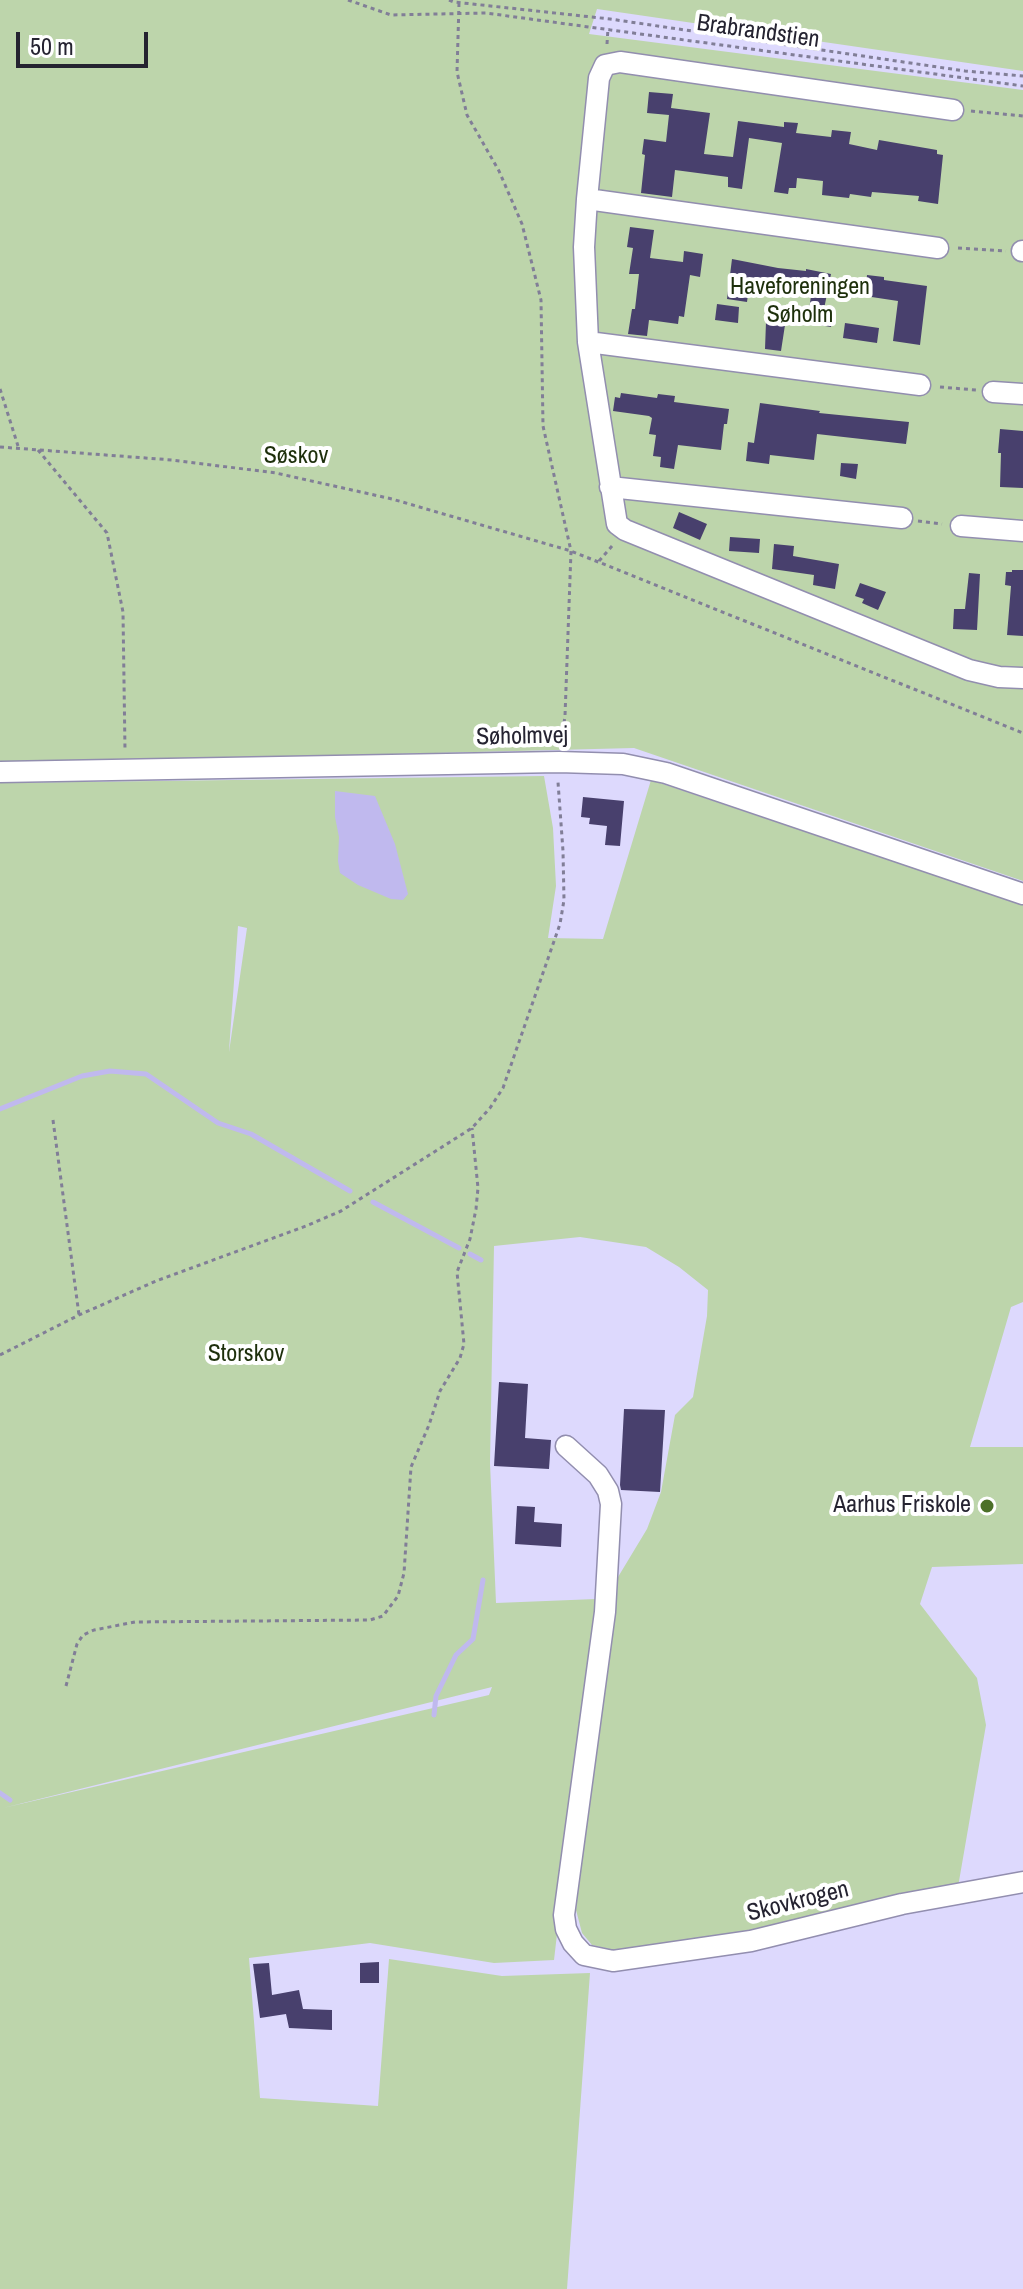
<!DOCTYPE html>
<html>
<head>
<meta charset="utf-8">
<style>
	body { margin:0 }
	#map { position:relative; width:1023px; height:2289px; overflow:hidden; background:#ddd9fd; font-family:"Archivo Narrow",sans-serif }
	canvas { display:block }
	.scale { position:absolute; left:16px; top:32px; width:132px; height:36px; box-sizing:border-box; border:4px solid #252331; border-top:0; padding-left:10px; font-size:24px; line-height:28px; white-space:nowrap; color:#252331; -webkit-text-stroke:6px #fff; paint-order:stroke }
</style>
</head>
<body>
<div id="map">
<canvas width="1023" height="2289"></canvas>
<div class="scale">50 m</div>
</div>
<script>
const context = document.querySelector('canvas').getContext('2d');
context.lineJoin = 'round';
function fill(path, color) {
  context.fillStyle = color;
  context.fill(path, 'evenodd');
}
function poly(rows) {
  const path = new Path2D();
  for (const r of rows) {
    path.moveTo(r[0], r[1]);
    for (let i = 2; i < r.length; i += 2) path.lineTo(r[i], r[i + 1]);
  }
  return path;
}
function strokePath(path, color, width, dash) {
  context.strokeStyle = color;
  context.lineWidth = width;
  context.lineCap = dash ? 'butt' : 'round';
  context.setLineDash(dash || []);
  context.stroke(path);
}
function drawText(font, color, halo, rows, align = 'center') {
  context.font = font + ' "Archivo Narrow",sans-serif';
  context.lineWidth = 8;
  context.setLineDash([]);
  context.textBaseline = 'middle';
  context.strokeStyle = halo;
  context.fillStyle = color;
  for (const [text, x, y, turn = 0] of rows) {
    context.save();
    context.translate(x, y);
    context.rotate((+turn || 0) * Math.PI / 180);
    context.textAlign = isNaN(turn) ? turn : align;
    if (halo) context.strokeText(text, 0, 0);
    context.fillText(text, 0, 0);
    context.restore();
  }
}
const green = poly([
	[0,0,1023,0,1023,71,597,9,589,34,1023,90,1023,881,634,748,0,764],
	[544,776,553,828,556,886,548,938,603,939,651,780,1023,905,1023,1302,1011,1307,970,1447,1023,1447,1023,1564,932,1567,920,1604,977,1678,986,1725,958,1887,724,1937,614,1950,592,1945,582,1933,576,1910,615,1582,647,1529,661,1492,675,1415,693,1397,707,1316,708,1290,679,1267,646,1247,580,1237,494,1246,490,1463,496,1603,596,1599,554,1960,494,1963,370,1943,249,1958,260,2098,378,2106,389,1959,502,1976,590,1973,567,2289,0,2289,0,783],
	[238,926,247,928,229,1052,229,1051],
	[492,1687,489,1695,3,1808]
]);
const water = poly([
	[335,791,375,796,395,844,408,894,403,900,391,899,358,885,340,873,338,861,339,837,335,817]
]);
const stream = poly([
	[0,1109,82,1076,110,1071,146,1074,218,1123,251,1134,350,1191],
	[373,1202,459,1248],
	[470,1254,481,1260],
	[434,1715,436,1696,456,1655,473,1639,483,1580],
	[0,1793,10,1800]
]);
const building = poly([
	[649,92,673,94,671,108,710,113,704,154,733,157,738,121,784,127,784,122,798,123,796,133,831,137,832,130,851,132,849,144,877,150,879,140,937,150,937,154,943,155,938,204,918,201,919,196,872,192,871,197,850,194,849,198,822,195,823,181,797,178,796,188,789,188,788,194,774,192,782,143,749,138,742,189,728,187,728,177,675,170,672,197,641,193,645,155,642,154,644,139,666,142,669,115,647,113],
	[630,227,654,230,650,258,683,262,684,251,703,254,700,277,690,275,684,317,679,316,678,324,649,320,647,336,628,334,632,309,635,309,639,274,629,274,633,248,627,247],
	[732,259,778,268,806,271,806,269,831,274,824,309,833,310,831,327,807,323,811,296,749,287,747,302,727,299],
	[867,275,884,277,884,280,927,286,920,345,893,341,898,301,865,296],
	[717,304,739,307,738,323,715,320],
	[766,322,785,325,781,351,765,349],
	[845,323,879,328,877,343,843,338],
	[621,393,657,398,658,394,675,396,674,402,729,409,727,424,724,424,721,450,678,445,674,469,660,467,661,457,653,456,656,435,649,434,652,418,649,416,613,411,615,397,620,398],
	[760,403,820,411,819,413,909,422,906,444,817,434,814,460,770,455,769,464,746,461,748,442,754,443],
	[1000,429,1023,431,1023,488,1000,487,1001,453,998,453],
	[841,463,858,464,856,479,840,476],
	[679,512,707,524,700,540,673,528],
	[730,537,760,539,759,553,729,551],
	[774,544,794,546,793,556,839,564,835,589,813,585,814,575,772,569],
	[1012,570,1023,570,1023,636,1007,635,1011,586,1005,585,1006,572,1012,572],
	[969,573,980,574,977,630,953,629,954,609,965,609],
	[860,583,886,592,878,610,862,603,864,599,855,596],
	[583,797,624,801,620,846,605,845,607,826,589,824,590,818,581,817],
	[499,1382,528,1384,525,1438,551,1440,549,1469,494,1466],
	[624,1409,665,1410,660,1492,621,1490,620,1485],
	[517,1506,535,1507,534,1522,562,1524,561,1547,515,1544],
	[379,1962,379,1983,360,1983,360,1963],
	[269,1963,272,1995,299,1990,303,2009,332,2010,332,2030,289,2028,286,2014,260,2018,253,1964]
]);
const path = poly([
	[348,0,391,15,486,13,1023,86],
	[449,0,454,2,610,19,965,71,1023,76],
	[459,3,457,72,467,115,499,171,522,224,541,300,543,426,571,551,565,716,561,743],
	[607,44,608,28],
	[971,111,1023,116],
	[958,248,1006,251],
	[940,387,976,390],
	[0,389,18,446],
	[0,447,172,460,276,473,392,499,571,551,1023,733],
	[38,450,107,533,123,612,125,750],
	[918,521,942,524],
	[599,561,612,546],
	[53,1120,79,1315],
	[0,1355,79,1315,156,1281,306,1226,341,1211,472,1128,490,1108,503,1088,560,924,564,900,563,851,558,782],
	[66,1686,77,1644,83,1635,94,1630,135,1622,370,1620,383,1616,398,1596,404,1573,411,1467,429,1425,440,1391,460,1358,464,1344,457,1272,470,1239,476,1209,478,1188,472,1128]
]);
const minor = poly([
	[953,110,620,62,605,65,599,78,587,199,584,247,588,342,617,524,625,530,969,670,999,677,1023,678],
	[587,199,938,248],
	[1022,251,1023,251],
	[588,342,920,385],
	[993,392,1023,394],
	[610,487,902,518],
	[961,526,1023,531],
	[0,772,559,762,623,764,666,773,1023,894],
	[566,1446,598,1475,608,1491,611,1504,605,1612,564,1915,566,1929,573,1943,584,1955,613,1961,751,1941,902,1904,1023,1882]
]);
const markers = [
	[987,1506,8,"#4c7029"]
];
const streetNames = [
	["Brabrandstien",758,32,8],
	["Søholmvej",522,737,-1],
	["Skovkrogen",798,1902,-14]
];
const parkNames = [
	["Haveforeningen",800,288],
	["Søholm",800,316],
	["Søskov",296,457],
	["Storskov",246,1355]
];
const poiNames = [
	["Aarhus Friskole",971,1506]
];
fill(green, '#bdd5ab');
fill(water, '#c0b9ee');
strokePath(stream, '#c0b9ee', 5);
fill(building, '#48406d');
strokePath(minor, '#928eaf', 23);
strokePath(path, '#817e97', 3, [4, 4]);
strokePath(minor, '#fff', 20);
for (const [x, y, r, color] of markers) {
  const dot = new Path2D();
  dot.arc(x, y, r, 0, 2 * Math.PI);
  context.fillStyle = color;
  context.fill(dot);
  strokePath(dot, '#fff', 3);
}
drawText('24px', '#252331', '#fff', streetNames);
drawText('24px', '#1d2f0b', '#fff', parkNames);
drawText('24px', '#252331', '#fff', poiNames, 'right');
</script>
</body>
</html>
